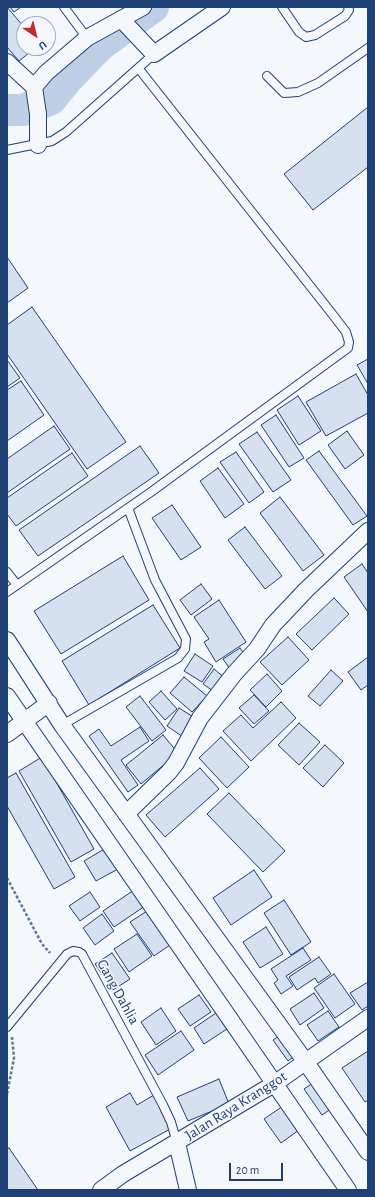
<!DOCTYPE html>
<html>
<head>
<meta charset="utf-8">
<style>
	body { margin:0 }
	#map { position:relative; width:375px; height:1197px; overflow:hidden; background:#f4f7fb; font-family:"Alegreya Sans",sans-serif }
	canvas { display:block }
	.frame { position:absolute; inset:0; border:8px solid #1d3f73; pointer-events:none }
	.north { position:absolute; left:16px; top:16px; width:40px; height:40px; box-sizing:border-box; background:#f4f7fb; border:1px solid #9eadc5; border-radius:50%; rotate:145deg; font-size:11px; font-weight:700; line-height:16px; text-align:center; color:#1d3f73 }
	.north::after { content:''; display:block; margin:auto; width:14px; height:18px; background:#c62828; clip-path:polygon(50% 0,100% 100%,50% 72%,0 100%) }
	.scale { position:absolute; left:229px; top:1163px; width:54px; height:18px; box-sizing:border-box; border:2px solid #1d3f73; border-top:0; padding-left:5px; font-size:12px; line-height:14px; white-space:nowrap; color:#1d3f73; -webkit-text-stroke:3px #f4f7fb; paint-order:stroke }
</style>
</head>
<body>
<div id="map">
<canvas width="375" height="1197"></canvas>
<div class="frame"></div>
<div class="north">U</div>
<div class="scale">20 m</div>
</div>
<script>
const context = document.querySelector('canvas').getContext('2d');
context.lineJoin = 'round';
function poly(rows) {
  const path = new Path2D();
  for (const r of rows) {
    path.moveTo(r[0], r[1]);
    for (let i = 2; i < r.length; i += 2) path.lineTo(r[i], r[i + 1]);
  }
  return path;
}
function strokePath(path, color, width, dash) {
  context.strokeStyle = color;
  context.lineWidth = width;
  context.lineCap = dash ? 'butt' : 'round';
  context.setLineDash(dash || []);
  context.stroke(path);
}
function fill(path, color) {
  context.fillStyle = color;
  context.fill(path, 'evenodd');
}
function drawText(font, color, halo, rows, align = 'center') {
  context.font = font + ' "Alegreya Sans",sans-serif';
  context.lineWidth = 3;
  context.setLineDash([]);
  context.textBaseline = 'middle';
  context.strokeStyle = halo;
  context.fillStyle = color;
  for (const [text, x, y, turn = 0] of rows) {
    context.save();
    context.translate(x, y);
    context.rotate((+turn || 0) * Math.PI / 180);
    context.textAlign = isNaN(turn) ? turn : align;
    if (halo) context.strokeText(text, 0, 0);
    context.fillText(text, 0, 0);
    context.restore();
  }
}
const river = poly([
	[7,110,23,110,51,99,68,78,100,45,153,7]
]);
const building = poly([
	[7,7,24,27,24,48,35,48,19,61,7,47,7,7],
	[10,7,21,7,14,12,10,7],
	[368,107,368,167,313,210,284,174,368,107],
	[7,257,28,288,7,303,7,257],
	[32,307,126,442,87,469,7,354,7,325,32,307],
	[368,359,368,384,357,365,368,359],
	[7,360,20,378,7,387,7,360],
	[356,374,368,395,368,413,326,436,306,402,356,374],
	[21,381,44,415,7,441,7,390,21,381],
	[298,396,321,431,299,445,277,410,298,396],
	[276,415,304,458,289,467,261,425,276,415],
	[54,426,70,449,7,493,7,459,54,426],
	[347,431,364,455,345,469,328,445,347,431],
	[257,432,291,480,273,492,239,444,257,432],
	[140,446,159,473,38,556,19,530,140,446],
	[319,451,367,516,353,525,306,460,319,451],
	[236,452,264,492,249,503,220,462,236,452],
	[72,453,88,476,16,526,7,514,7,498,72,453],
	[218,468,244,504,225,518,200,481,218,468],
	[280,497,324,555,303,571,260,513,280,497],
	[172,505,201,547,181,560,152,518,172,505],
	[245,527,282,576,265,589,228,540,245,527],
	[123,556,149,600,61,654,34,611,123,556],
	[362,564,368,573,368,612,344,577,362,564],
	[201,584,212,599,191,615,180,600,201,584],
	[334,598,349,614,312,650,296,634,334,598],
	[219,600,246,642,216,662,204,642,209,639,194,617,219,600],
	[153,605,180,648,89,705,62,661,153,605],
	[288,637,309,660,282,685,260,662,288,637],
	[240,648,247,658,230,669,223,659,240,648],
	[195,654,213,666,202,682,184,671,195,654],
	[368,657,368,685,361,690,348,672,368,657],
	[214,669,226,679,216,693,203,684,214,669],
	[331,670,343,681,320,706,308,696,331,670],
	[267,674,282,691,266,707,250,690,267,674],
	[184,677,207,696,192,712,170,693,184,677],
	[161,691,177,709,165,720,149,702,161,691],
	[254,695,269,711,254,724,239,708,254,695],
	[140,696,166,730,152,741,126,707,140,696],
	[281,702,296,718,251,761,223,731,241,715,253,728,281,702],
	[179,708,195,718,183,737,167,726,179,708],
	[299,723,320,742,299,765,278,745,299,723],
	[140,727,149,741,121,760,138,785,128,792,89,736,99,729,111,746,140,727],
	[163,735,178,753,141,784,126,765,163,735],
	[221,737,249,767,227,788,199,758,221,737],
	[325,745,344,763,323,787,303,768,325,745],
	[42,757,94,849,71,862,19,771,42,757],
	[200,768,219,789,165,837,146,815,200,768],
	[16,773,75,877,54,889,7,806,7,778,16,773],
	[229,793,285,851,263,872,207,814,229,793],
	[106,848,118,869,96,881,84,861,106,848],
	[254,870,272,897,231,925,213,898,254,870],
	[134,890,145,906,114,927,103,911,134,890],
	[90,892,100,907,80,921,69,906,90,892],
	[284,900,311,942,291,955,264,913,284,900],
	[147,911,170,945,154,956,130,922,147,911],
	[102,914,114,931,95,945,83,928,102,914],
	[266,927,283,954,260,968,243,942,266,927],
	[137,934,152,956,129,972,114,949,137,934],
	[303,948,311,960,286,976,293,986,281,994,274,983,278,980,271,969,303,948],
	[112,953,130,979,113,990,95,964,112,953],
	[319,957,331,974,318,983,315,978,297,990,289,977,319,957],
	[334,974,355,1004,335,1018,314,988,334,974],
	[368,982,368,1006,362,1010,350,993,368,982],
	[314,993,324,1008,300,1025,290,1009,314,993],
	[199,995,211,1012,190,1026,178,1009,199,995],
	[161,1008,176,1031,156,1045,141,1022,161,1008],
	[328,1011,339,1027,318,1041,307,1025,328,1011],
	[216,1013,227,1029,204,1044,194,1028,216,1013],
	[181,1031,194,1050,158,1075,145,1055,181,1031],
	[282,1034,297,1054,288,1061,273,1040,282,1034],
	[368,1051,368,1100,365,1102,342,1068,368,1051],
	[219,1079,229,1104,188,1121,177,1097,219,1079],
	[313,1083,331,1109,322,1115,304,1089,313,1083],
	[130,1093,137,1105,154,1095,172,1128,130,1151,106,1107,130,1093],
	[283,1106,299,1130,281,1143,264,1119,283,1106],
	[9,1148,38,1190,7,1190,7,1149,9,1148]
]);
const path = poly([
	[7,878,42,944,50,953],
	[7,1094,14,1058,12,1037]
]);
const service = poly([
	[64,7,87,38],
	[282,7,299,32,306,37,315,35,345,16,349,10,348,7],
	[267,76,284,93,298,92,318,83,368,48],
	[7,150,52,141,66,132,154,54],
	[7,572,17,585],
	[7,592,151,492,348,348,349,342,346,332,333,315,139,69],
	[62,725,178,658,185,649,186,639,155,580,128,508],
	[7,1027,67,954,73,951,79,952,82,954,163,1105,171,1122,177,1143]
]);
const minor = poly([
	[121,19,154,54,222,7],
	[7,62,34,87,38,114,38,145],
	[34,87,46,73,87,38,143,7],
	[7,640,62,725,305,1061,368,1152],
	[7,696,348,1190],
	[7,734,49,703],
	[126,814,169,772,176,763,200,718,234,674,257,649,273,625,306,590,368,531],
	[177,1143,188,1190],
	[101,1190,123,1174,274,1084,368,1018]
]);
const streetNames = [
	["Gang Dahlia",118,992,61],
	["Jalan Raya Kranggot",236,1106,-32]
];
strokePath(river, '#bed0e5', 32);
fill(building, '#d5e0f0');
strokePath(building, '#1d3f73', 1);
strokePath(service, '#1d3f73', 10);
strokePath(minor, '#1d3f73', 18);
strokePath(path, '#5e769c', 2.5, [3, 2]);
strokePath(service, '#f4f7fb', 8);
strokePath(minor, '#f4f7fb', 16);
drawText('15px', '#1d3f73', '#f4f7fb', streetNames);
</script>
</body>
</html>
